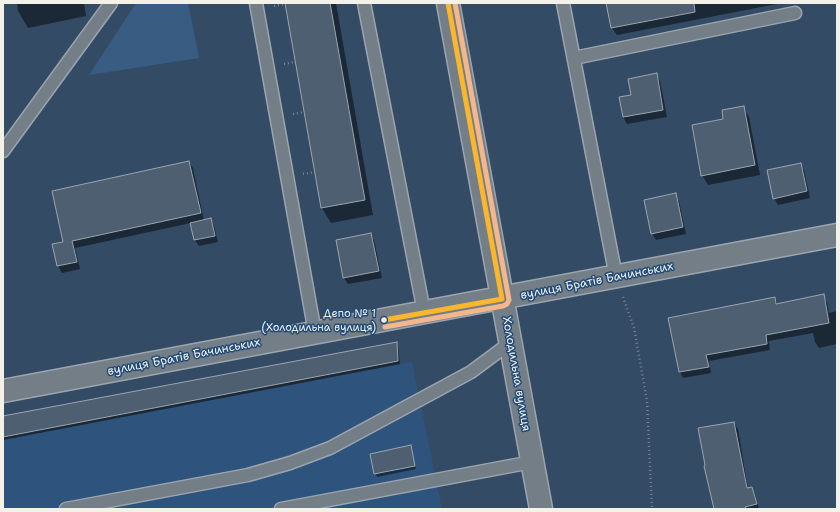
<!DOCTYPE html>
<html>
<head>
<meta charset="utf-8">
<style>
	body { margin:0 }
	#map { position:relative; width:840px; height:512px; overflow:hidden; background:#344b65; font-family:"Shantell Sans",sans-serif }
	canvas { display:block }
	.frame { position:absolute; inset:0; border:4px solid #f4f1e8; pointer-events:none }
</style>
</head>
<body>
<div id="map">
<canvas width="840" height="512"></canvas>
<div class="frame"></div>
</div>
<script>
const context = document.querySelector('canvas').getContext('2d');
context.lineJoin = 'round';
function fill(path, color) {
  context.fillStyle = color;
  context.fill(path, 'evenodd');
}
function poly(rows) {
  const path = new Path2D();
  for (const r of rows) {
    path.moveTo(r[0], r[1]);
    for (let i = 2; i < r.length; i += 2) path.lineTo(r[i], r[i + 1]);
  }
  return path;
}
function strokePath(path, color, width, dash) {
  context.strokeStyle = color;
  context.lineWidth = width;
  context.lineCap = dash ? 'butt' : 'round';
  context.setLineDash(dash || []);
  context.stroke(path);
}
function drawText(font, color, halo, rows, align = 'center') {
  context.font = font + ' "Shantell Sans",sans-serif';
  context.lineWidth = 3;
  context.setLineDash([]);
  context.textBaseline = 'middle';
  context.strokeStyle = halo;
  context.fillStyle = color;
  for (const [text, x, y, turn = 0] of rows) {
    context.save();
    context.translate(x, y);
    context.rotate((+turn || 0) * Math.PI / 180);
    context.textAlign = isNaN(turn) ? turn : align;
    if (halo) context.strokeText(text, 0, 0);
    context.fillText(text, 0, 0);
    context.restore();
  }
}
const built = poly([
	[412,362,442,509,3,509,3,440]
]);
const green = poly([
	[136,3,188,3,199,58,89,75]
]);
const shadow = poly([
	[17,3,84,3,86,16,28,28,18,11],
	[286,3,336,3,373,215,331,223,322,208],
	[608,3,782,3,617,35,612,28],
	[657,75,660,81,667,117,627,124,623,117,620,98,632,96],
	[743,107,749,117,760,175,708,185,702,175,724,119],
	[189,162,193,168,204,221,211,219,214,226,218,242,199,246,195,240,191,223,75,248,80,269,62,273,58,266,53,245,64,243],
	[800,164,804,170,810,198,778,205,774,198],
	[675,195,679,201,686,234,656,240,652,233],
	[370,234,374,240,382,278,348,284,344,278,337,241],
	[823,295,827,302,829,313,837,311,837,344,819,348,815,342,813,333,769,341,770,350,709,361,711,373,683,378,680,372,669,319,774,298,778,304],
	[396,343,398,346,400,364,3,440,3,417],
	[734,423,738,429,748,489,752,488,755,494,759,509,715,509],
	[410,447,416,469,377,477,371,455]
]);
const building = poly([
	[285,3,330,3,365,200,321,208,285,3],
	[606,3,694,3,695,12,611,28,606,3],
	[657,73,663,110,623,117,619,97,631,95,628,79,657,73],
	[744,106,755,165,701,176,692,125,723,119,722,110,744,106],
	[189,161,201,213,72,241,77,262,57,266,52,244,63,242,52,191,189,161],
	[801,163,807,191,773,199,767,170,801,163],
	[676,193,683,227,651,234,644,200,676,193],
	[211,218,215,236,194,240,190,223,211,218],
	[371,233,379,271,343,278,336,240,371,233],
	[824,294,829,323,766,335,767,344,706,355,709,367,679,372,668,318,775,297,776,304,824,294],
	[397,342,398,361,3,437,3,416,397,342],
	[734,422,747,488,752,487,757,504,745,507,746,509,714,509,704,466,705,465,698,428,734,422],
	[411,445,415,466,374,474,370,454,411,445]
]);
const path = poly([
	[274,6,285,4],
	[284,64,295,62],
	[293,114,304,112],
	[303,174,315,172],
	[623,297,634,328,647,401,652,509]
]);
const lane = poly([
	[256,3,315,333],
	[364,3,424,312],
	[563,3,616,277],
	[574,58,795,13],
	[3,151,111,3],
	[66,509,248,475,290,463,330,448,471,372,510,343],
	[281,509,532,462]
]);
const street = poly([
	[448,3,541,509],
	[3,391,837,235]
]);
const bus1 = poly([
	[384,320,502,299,448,3]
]);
const bus2 = poly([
	[385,327,503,306,507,304,509,300,455,3]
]);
const markers = [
	[384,320,3.5,"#f4f1e8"]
];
const busNames = [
	["Депо № 1",376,314],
	["(Холодильна вулиця)",376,328]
];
const streetNames = [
	["вулиця Братів Бачинських",597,281,-11],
	["вулиця Братів Бачинських",184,357,-11],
	["Холодильна вулиця",516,374,80]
];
fill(built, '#2e547d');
fill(green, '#395c83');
fill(shadow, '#0007');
fill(building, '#4e5f72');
strokePath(building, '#9ba5af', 1);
strokePath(lane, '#9ba5af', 15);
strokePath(street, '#9ba5af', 25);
strokePath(path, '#78838f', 2.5, [1, 3]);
strokePath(lane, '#737e87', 12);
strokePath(street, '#737e87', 22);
strokePath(bus1, '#fab62d', 5);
strokePath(bus2, '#f1b78d', 5);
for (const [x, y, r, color] of markers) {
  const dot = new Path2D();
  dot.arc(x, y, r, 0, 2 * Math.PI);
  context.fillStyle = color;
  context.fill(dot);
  strokePath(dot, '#1f4a7a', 1.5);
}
drawText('11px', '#f4f1e8', '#1f4a7a', busNames, 'right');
drawText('12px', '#f4f1e8', '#1f4a7a', streetNames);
</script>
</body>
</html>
